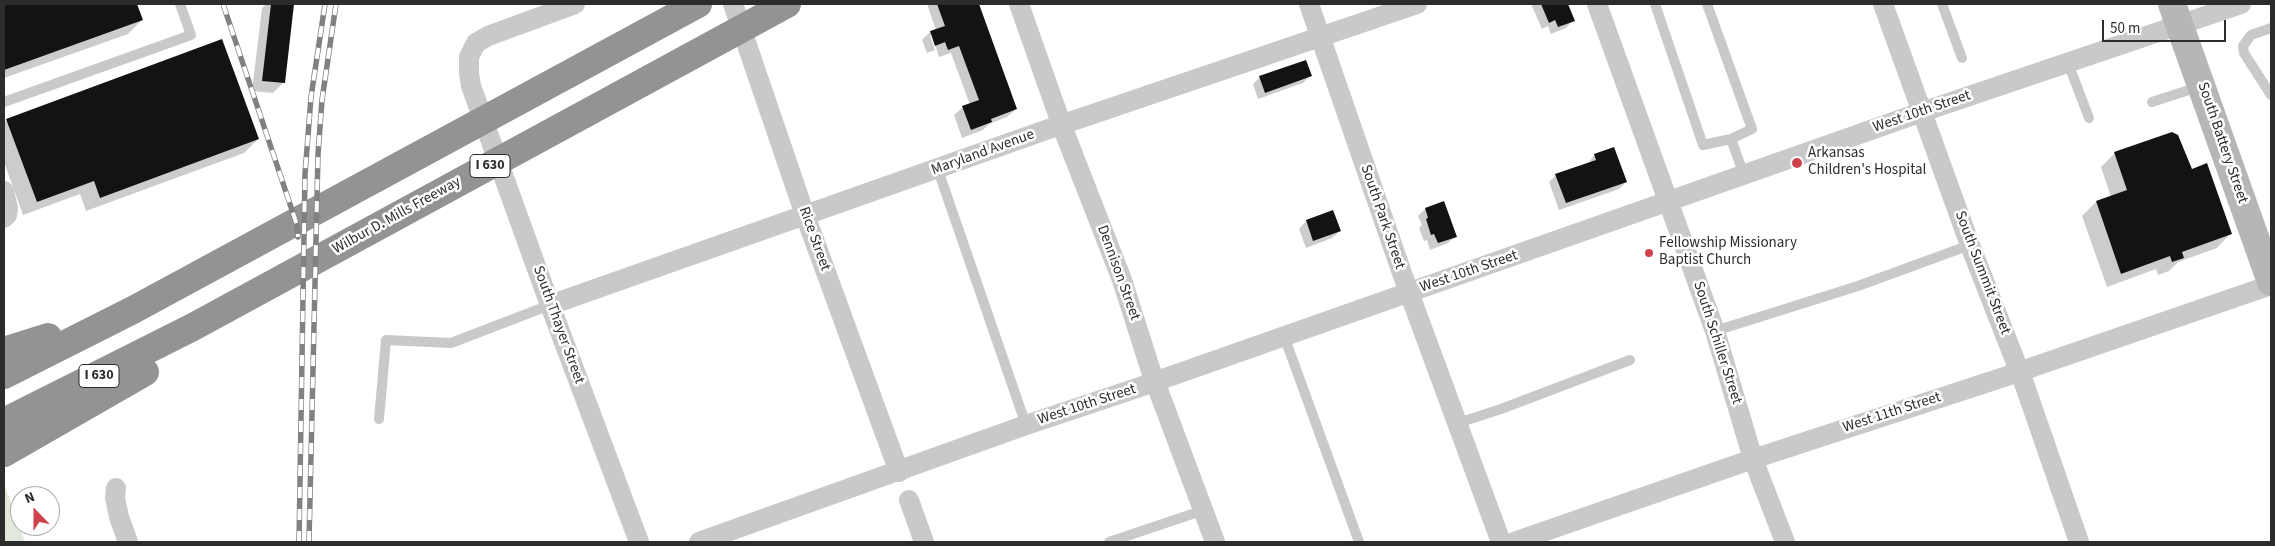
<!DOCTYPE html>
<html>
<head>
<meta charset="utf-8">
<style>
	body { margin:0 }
	#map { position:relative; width:2275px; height:546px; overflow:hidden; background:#fff; font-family:"Source Sans 3",sans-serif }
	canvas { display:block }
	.frame { position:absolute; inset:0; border:5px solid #2c2c2c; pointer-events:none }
	.north { position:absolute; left:10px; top:486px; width:50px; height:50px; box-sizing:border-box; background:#fff; border:1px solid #ababab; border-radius:50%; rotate:338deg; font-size:14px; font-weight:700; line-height:20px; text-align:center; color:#2c2c2c }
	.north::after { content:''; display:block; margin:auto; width:18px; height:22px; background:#cf424c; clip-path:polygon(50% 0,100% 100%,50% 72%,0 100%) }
	.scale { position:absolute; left:2102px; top:20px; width:124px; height:22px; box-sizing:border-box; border:2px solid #2c2c2c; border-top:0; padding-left:6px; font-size:15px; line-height:18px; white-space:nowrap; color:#2c2c2c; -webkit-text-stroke:4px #fff; paint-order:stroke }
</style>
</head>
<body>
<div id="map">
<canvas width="2275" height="546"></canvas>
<div class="frame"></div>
<div class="north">N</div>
<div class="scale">50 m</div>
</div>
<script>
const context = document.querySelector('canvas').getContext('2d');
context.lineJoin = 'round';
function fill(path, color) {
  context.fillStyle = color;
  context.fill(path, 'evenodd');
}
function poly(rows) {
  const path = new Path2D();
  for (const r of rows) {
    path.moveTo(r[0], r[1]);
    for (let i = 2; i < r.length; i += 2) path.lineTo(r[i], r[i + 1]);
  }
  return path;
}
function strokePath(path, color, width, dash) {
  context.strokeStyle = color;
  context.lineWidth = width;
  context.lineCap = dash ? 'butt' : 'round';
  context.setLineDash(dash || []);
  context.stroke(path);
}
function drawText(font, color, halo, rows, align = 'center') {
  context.font = font + ' "Source Sans 3",sans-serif';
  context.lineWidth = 5;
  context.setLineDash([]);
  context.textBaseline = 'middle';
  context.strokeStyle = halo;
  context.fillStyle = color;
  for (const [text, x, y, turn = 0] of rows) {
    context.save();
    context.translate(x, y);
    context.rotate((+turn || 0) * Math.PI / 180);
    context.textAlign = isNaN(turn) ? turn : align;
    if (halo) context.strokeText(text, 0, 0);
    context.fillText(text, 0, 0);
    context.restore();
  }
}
const green = poly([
	[4,484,25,542,4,542]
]);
const shadow = poly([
	[4,4,136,4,142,20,128,34,4,78],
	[266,4,293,4,284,82,273,93,252,91,262,8],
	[927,4,978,4,1016,109,1007,117,989,124,983,130,962,138,954,115,963,107,970,105,951,53,939,57,932,35,930,35,935,50,927,53,922,40,930,32,936,30],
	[1531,4,1567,4,1573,20,1566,28,1551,34,1548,26,1542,29],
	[1310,76,1303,83,1258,99,1253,84,1260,77],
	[7,120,258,139,244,153,86,211,80,194,23,215,4,162,4,123],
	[1614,149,1626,182,1619,189,1559,210,1549,182,1556,175,1588,164,1594,155],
	[2115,153,2191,171,2230,234,2217,248,2178,262,2169,271,2158,275,2156,269,2107,287,2082,216,2096,202,2111,197,2101,167],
	[1425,209,1455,236,1448,243,1430,250,1427,240,1424,241,1419,228,1422,225,1418,216],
	[1333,212,1340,231,1332,238,1306,248,1299,229,1306,221]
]);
const building = poly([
	[4,4,137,4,143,20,4,70],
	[271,4,294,4,285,83,262,81],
	[937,4,979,4,1017,109,991,119,992,122,971,130,962,106,979,100,959,46,948,50,945,42,935,46,930,31,945,26],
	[1541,4,1568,4,1575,21,1558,27,1555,20,1549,23],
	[222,39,259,139,100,198,94,181,37,202,6,119],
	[1306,60,1312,76,1265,93,1259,76],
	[2172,132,2178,135,2192,169,2207,163,2232,234,2182,252,2184,258,2172,262,2170,256,2121,274,2096,201,2127,190,2114,152],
	[1614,147,1627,182,1566,203,1555,174,1596,160,1594,154],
	[1444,201,1457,237,1438,243,1434,234,1431,235,1426,219,1428,218,1425,208],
	[1333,210,1341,231,1313,241,1306,220]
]);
const lane = poly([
	[1655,4,1703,145,1731,139,1752,129,1707,4],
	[1942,4,1962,58],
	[2271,28,2251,35,2243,46,2244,53,2271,95],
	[2068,63,2089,118],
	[4,102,191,35,180,4],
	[2152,102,2201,86],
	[1731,139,1744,175],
	[938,170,1026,425],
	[1715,331,1858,286,1970,245],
	[1284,336,1359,542],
	[379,419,386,340,451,343,550,305],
	[1458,423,1501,409,1630,360],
	[1109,542,1204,510]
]);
const street = poly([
	[575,4,488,36,476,43,469,57,469,73,471,86,550,305,639,542],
	[733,4,805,215,899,472],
	[1019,4,1062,126,1122,280,1150,368,1215,542],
	[1309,4,1403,276,1501,542],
	[1597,4,1715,331,1753,459,1785,542],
	[1883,4,1970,245,2025,386,2079,542],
	[4,191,8,208,7,215,4,218],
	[550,305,1043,131,1417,4],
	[116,488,115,498,119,517,128,542],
	[909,500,924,542],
	[699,542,1026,425,1137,388,1922,112,2241,4],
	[1514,542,1753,459,2004,377,2271,285]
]);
const secondary = poly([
	[2172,4,2271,282]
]);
const highway = poly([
	[4,351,48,337],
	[4,375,133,310,698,4],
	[4,422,193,327,787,4],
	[4,453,145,372]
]);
const rail = poly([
	[223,4,297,225,298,237],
	[299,542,305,174,311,97,325,4],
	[309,542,318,154,322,100,336,4]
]);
const markers = [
	[1797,163,6,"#cf424c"],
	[1649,253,5,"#cf424c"]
];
const shields = [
	[490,166,40],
	[99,376,40]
];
const shieldNames = [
	["I 630",490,166],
	["I 630",99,376]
];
const streetNames = [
	["West 10th Street",1922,112,-19],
	["South Battery Street",2222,143,71],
	["Maryland Avenue",983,153,-20],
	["Wilbur D. Mills Freeway",397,216,-29],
	["South Park Street",1382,217,71],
	["Rice Street",814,239,70],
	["West 10th Street",1469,272,-19],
	["Dennison Street",1118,273,70],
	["South Summit Street",1982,273,69],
	["South Thayer Street",558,325,70],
	["South Schiller Street",1717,343,72],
	["West 10th Street",1087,405,-18],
	["West 11th Street",1892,413,-18]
];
const poiNames = [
	["Arkansas",1808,154],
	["Children's Hospital",1808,171],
	["Fellowship Missionary",1659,244],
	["Baptist Church",1659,261]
];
fill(green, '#e2e8db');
fill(shadow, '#0003');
fill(building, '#131313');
strokePath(lane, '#c9c9c9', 10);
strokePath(street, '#c9c9c9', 20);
strokePath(secondary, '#b6b6b6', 28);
strokePath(highway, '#939393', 28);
strokePath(rail, '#818181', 5.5);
strokePath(rail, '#fff', 4, [11]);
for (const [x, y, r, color] of markers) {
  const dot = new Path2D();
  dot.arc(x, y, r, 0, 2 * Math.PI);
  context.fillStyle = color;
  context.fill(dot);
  strokePath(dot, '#fff', 2);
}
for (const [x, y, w] of shields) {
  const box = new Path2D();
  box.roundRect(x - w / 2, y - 11.5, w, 23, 4);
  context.fillStyle = '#fff';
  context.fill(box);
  strokePath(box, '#2c2c2c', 1);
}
drawText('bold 14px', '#2c2c2c', null, shieldNames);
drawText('15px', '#2c2c2c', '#fff', streetNames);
drawText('15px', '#2c2c2c', '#fff', poiNames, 'left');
</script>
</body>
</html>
